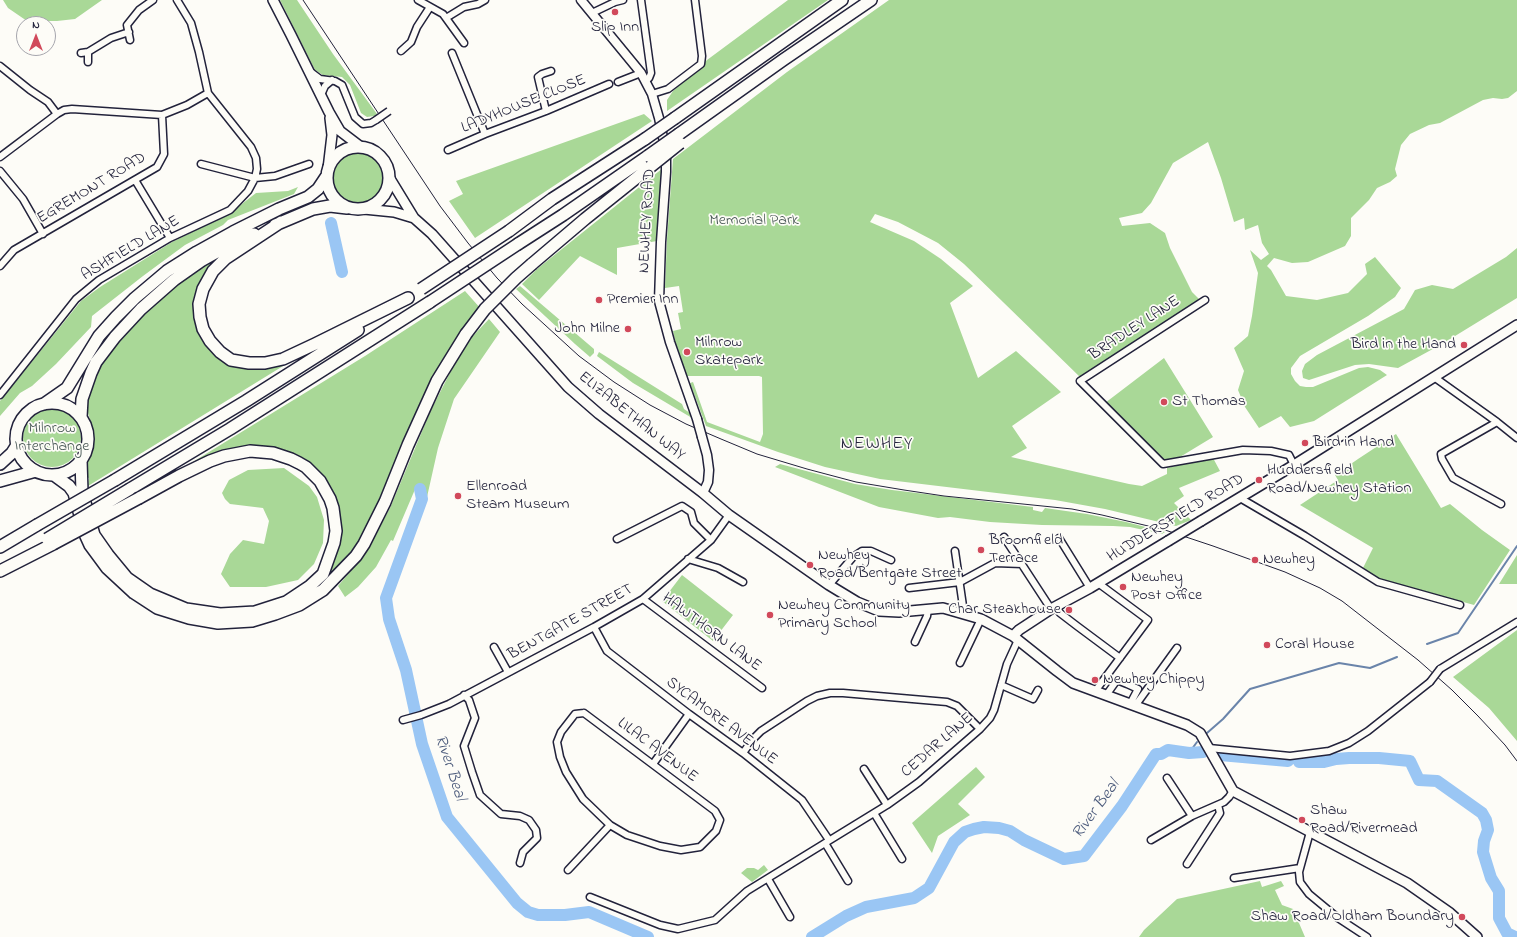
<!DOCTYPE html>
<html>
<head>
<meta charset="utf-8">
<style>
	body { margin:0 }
	#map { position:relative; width:1517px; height:937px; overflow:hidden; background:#fdfcf7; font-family:"Indie Flower",sans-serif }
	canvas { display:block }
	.north { position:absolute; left:16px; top:16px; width:40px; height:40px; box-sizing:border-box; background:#fdfcf7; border:1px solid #a5a5ac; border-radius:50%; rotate:0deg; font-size:11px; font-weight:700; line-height:16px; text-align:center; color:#22223b }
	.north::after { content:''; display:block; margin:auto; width:14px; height:18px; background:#d1495b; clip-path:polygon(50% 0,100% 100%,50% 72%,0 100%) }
</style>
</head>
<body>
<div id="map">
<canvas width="1517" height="937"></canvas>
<div class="north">N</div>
</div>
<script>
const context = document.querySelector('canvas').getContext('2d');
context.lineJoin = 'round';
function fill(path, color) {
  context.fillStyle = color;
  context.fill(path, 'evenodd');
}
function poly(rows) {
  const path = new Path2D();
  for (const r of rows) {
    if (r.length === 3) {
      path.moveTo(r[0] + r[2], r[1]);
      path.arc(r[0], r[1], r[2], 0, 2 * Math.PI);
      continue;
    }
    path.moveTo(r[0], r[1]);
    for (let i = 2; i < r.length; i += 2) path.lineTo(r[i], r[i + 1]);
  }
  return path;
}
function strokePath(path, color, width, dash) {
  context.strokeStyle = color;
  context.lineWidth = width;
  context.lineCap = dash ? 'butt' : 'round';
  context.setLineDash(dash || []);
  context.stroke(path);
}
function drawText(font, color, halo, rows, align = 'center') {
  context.font = font + ' "Indie Flower",sans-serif';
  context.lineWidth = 3.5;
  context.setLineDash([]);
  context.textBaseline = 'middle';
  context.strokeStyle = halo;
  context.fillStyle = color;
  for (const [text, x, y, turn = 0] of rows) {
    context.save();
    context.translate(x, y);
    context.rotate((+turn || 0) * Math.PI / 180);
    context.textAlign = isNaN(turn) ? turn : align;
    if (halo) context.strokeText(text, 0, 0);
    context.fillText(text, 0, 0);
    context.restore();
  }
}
const green = poly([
	[3,0,102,0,75,19,57,21,27,21,8,8],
	[280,0,297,0,333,54,377,114,374,116,367,117,361,113,350,85,342,77,323,75,315,70],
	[788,0,828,0,667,111,667,100,673,91,707,60],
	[889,0,1517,0,1517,91,1508,98,1502,99,1493,98,1483,100,1440,123,1429,125,1410,134,1401,145,1395,169,1397,176,1390,182,1377,188,1369,200,1351,218,1351,236,1345,246,1308,262,1292,263,1274,258,1267,266,1271,270,1286,296,1317,300,1348,293,1367,274,1365,264,1375,257,1401,288,1395,297,1368,316,1300,356,1291,368,1291,374,1295,381,1300,386,1306,387,1313,387,1359,368,1368,367,1380,370,1387,375,1314,421,1290,427,1281,416,1259,428,1245,407,1238,390,1244,371,1234,348,1248,336,1252,316,1258,273,1250,250,1261,260,1269,254,1262,243,1258,225,1245,230,1244,218,1234,222,1221,178,1208,142,1173,163,1151,203,1142,213,1119,218,1122,226,1150,223,1165,233,1170,248,1192,292,1200,300,1163,323,1081,378,964,264,938,243,898,222,875,214,870,222,914,241,941,259,973,286,950,303,978,378,1016,351,1061,392,1012,426,1027,448,1011,457,1129,484,1142,486,1167,474,1167,468,1213,458,1220,471,1179,488,1184,496,1174,503,1191,520,1176,526,1105,509,1055,500,880,479,848,472,825,467,778,452,706,426,690,383,693,382,707,422,760,442,763,434,762,377,759,376,687,376,676,346,673,331,681,329,678,313,683,312,679,286,665,288,667,239,673,159,787,72],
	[644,114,652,121,475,238,449,201,463,194,456,181],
	[358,178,25],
	[663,168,657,241,617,248,617,275,580,256,539,300,522,284,537,269],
	[298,187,294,194,228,220,223,225,185,245,143,276,92,316,91,327,56,364,32,386,20,393,0,416,0,401,81,301,100,287,172,242,229,214,256,193,288,191],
	[1517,248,1517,298,1442,344,1398,368,1369,364,1355,365,1309,380,1303,378,1302,371,1305,364,1317,355,1404,309,1415,290,1432,285,1453,289,1506,257],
	[212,262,199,327,236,364,314,347,88,486,89,478,85,477,86,468,94,443,94,432,88,413,86,402,96,373,113,347,145,311,175,286,201,268],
	[520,286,594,349,594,353,590,357,575,344,516,289],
	[465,291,481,309,461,332,377,508,364,532,350,554,326,580,324,577,338,533,315,471,250,448,144,492,365,356],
	[489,319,500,332,454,399,438,448,427,497,424,488,416,487,393,541,391,540,376,567,358,587,345,597,338,586,355,566,370,545,390,508,431,410,455,363,472,337],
	[599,352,682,404,684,409,690,413,692,418,633,383,597,356],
	[1164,358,1213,437,1175,460,1163,462,1105,403],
	[52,438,29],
	[1396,434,1441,508,1450,504,1482,530,1510,550,1474,605,1377,578,1362,570,1373,548,1300,505,1338,480,1335,475,1358,459],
	[780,464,855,484,892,490,1033,507,1033,510,1042,512,1045,508,1087,514,1126,522,1165,532,1162,534,1130,527,1113,526,1042,525,990,522,950,517,938,518,879,507,775,467],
	[284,468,309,486,317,497,324,520,323,543,314,564,298,580,266,587,230,587,221,574,230,554,243,540,264,544,269,521,263,508,230,504,225,499,222,493,229,480,248,470],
	[1517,555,1517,584,1499,584],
	[682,575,733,615,713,641,662,601],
	[1517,630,1517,741,1489,708,1453,677],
	[976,767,985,777,958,804,970,815,938,836,932,853,912,823],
	[764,865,768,870,752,882,741,873,747,868,754,868,758,870],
	[1260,881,1262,887,1281,881,1284,886,1275,890,1282,905,1293,909,1305,937,1139,937,1144,930,1177,899]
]);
const stream = poly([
	[1427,644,1458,633,1517,546],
	[1207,733,1223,719,1250,689,1339,663,1370,668,1397,657],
	[1189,753,1197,742]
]);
const river = poly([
	[331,223,342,272],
	[420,489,422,499,386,598,389,619,406,670,422,744,447,817,517,903,528,912,538,915,565,915,589,912,648,937],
	[1220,755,1288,761],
	[1299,762,1324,762,1336,759,1349,758,1379,758,1410,761,1419,780,1437,781,1482,813,1486,820,1488,830,1484,841,1483,852,1491,878,1499,891,1499,918,1507,933,1515,937],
	[812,937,846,916,866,907,914,898,929,888,954,842,965,832,974,829,984,827,999,828,1010,831,1024,840,1064,859,1084,856,1122,806,1156,754,1161,754,1168,750,1189,753,1203,752]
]);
const street = poly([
	[418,0,443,14,464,43],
	[641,0,651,73,649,78,646,81],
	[592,13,615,2,623,0],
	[446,18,464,7,478,4,485,0],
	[130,40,127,25,139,10,153,0],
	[401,51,411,42,417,27,430,7],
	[88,52,88,62],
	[81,53,88,52,111,38,129,32],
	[452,53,485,134],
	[0,66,30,90,48,102,57,114],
	[312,73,320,79,335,81,342,85,355,117,363,124,371,123,376,120],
	[618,82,641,73],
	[652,94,668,89,701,64,702,56,695,0],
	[321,95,325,86,332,80],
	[546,111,538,77,542,74,551,71],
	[448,150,485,134,546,111,609,84],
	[0,157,57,114,64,110,72,109,162,115,187,105,208,93],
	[201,164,255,178,275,176,309,164],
	[0,171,23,199,43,234],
	[135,180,170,238],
	[0,266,14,250,157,167,164,154,162,115],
	[1205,300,1080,381,1163,464,1243,450,1271,451,1289,455,1294,465],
	[1434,377,1497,422,1517,438],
	[0,395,76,299,99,280,170,238,230,210,248,191,255,178,257,169,256,158,251,147,208,93,199,52,191,23,177,0],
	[1497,422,1441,454,1442,459,1453,478,1501,504],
	[1240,498,1305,536,1378,582,1460,605],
	[1004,537,1051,609],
	[1059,538,1090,588],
	[617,539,682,506,691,512,694,523,711,540],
	[955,551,964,613],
	[688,559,718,568,743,582],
	[829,585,853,557,862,551,871,551,891,560],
	[909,588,960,582,995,563,1022,564],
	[643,599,762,688],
	[1056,607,1060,613,1077,626,1120,658],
	[594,627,607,651,689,714,743,753,802,800,829,840],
	[915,642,927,616,928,609],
	[494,647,508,672],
	[960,663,981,619],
	[1440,669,1517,622],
	[1001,685,1033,699,1038,690],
	[1096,690,1148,620,1098,583],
	[1107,694,1117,680,1127,684,1138,689,1130,704],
	[464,695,469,700,475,718,464,746,472,772,480,795,501,814,520,816,529,820,536,830,537,838,523,852,520,863],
	[1135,706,1177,648],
	[584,713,715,811,720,820,716,831,700,847,681,850,660,846,627,835,610,825,583,799,566,772,560,757,557,742,561,732,575,714,584,713],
	[403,720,421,715,449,704,594,627,643,599,711,540,729,515],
	[1209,748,1290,756,1329,751,1349,743,1368,731,1430,682],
	[743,753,753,739,761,731,807,701,817,696,830,693,843,693,947,702,957,706,980,729],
	[653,764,689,714],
	[864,769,887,805],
	[1167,778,1192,816],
	[874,813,902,859],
	[1310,832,1299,872,1300,882,1309,894,1338,918,1367,937],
	[1151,840,1192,816,1224,802,1229,797,1233,791],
	[825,843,848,881],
	[1187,864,1220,813,1218,805],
	[568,870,610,825],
	[1234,878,1300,868],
	[768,879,790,917],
	[590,897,660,925,678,929,715,920,747,891,887,805,919,782,980,729,990,718,994,710,1007,664,1018,640]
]);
const secondary = poly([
	[581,0,641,73,652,94,659,118,666,152,666,172,661,242,659,301,670,342,697,419],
	[702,437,707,455,709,470,708,482,703,493]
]);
const primary = poly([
	[273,0,291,35,329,112,340,131,361,147],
	[328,169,332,135,330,118],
	[389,177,414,218,432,234,568,387,599,414,703,493,729,515,829,585,857,602,879,611,899,612,943,608,981,619,1013,636,1057,671,1073,683,1187,725,1200,733,1233,791,1407,883,1450,913,1477,937],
	[364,209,394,212,414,218],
	[1201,521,1294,465,1517,325],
	[1013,636,1019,630,1051,609,1090,588,1168,541]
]);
const highway = poly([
	[675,118,842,0],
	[679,134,783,60,871,0],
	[358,178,31],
	[281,222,225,259,213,271,203,289,199,304,200,317,203,329,210,341,220,352,231,360,249,363,265,363,283,359,315,344,408,298],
	[275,225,313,209,330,206,347,208],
	[509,231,552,199,645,139],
	[518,244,563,215,648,156],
	[532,264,585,219,650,167],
	[52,439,36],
	[44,404,67,388,99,336,116,317,135,298,167,271,197,252,233,232,279,209,308,197,318,189,326,177],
	[81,417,82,399,91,373,96,362,115,337,141,309,174,280,201,261,240,239,254,234],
	[81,460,82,492,94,535,108,555,127,578,150,594,186,609,220,614,255,612,286,602,310,586,323,574,334,543,336,531,333,508,330,499,320,481,306,467,299,463,291,459,273,453,250,451,224,456,210,461,179,476,139,498],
	[0,464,12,453,17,445],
	[54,475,69,486,74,493,85,534,90,545,107,568,134,593,157,608,189,618,218,623,252,621,275,614,299,605,323,590,356,556,364,544,385,502,408,445,437,381,466,334],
	[115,480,246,401,358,330],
	[0,481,36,471],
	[130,489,230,429,430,302],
	[0,547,37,525],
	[0,571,53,544]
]);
const tram = poly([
	[303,0,440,206,468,243,497,278,522,304,579,356,614,382,650,405,686,424,721,439,757,454,807,469,856,482,904,490,944,496,1072,509,1102,515,1165,530,1213,546,1285,572,1320,588,1342,601,1418,660,1452,690,1478,716,1505,745,1517,761]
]);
const streetBridge = poly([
	[376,120,389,111],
	[1430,682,1440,669]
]);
const secondaryBridge = poly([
	[697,419,702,437]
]);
const primaryBridge = poly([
	[1168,541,1201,521]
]);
const highwayBridge = poly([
	[645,139,675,118],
	[648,156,679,134],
	[650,167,680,143],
	[421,289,509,231],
	[430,302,518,244],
	[466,334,485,309,516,278,532,264],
	[37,525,115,480],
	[47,539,130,489],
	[53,544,139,498]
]);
const markers = [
	[615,12,4,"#d1495b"],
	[599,300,4,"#d1495b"],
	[628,329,4,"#d1495b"],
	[1464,345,4,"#d1495b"],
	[687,352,4,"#d1495b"],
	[1164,402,4,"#d1495b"],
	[1305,443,4,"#d1495b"],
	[1259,480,4,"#d1495b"],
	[458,496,4,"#d1495b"],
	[981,550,4,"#d1495b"],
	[1255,560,4,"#d1495b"],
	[810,565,4,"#d1495b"],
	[1123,587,4,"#d1495b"],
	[1069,610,4,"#d1495b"],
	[770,615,4,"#d1495b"],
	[1267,645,4,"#d1495b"],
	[1095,680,4,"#d1495b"],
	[1302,820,4,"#d1495b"],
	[1462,917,4,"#d1495b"]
];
const poiNames = [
	["Slip Inn",615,28,"center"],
	["Premier Inn",607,300],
	["John Milne",620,329,"right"],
	["Milnrow",695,343],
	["Skatepark",695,361],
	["Bird in the Hand",1456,345,"right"],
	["St Thomas",1172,402],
	["Bird in Hand",1313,443],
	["Huddersfield",1267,471],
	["Road/Newhey Station",1267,489],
	["Ellenroad",466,487],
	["Steam Museum",466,505],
	["Broomfield",989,541],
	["Terrace",989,559],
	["Newhey",818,556],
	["Road/Bentgate Street",818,574],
	["Newhey",1263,560],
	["Newhey",1131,578],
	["Post Office",1131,596],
	["Newhey Community",778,606],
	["Primary School",778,624],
	["Char Steakhouse",1061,610,"right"],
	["Coral House",1275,645],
	["Newhey Chippy",1103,680],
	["Shaw",1310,811],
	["Road/Rivermead",1310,829],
	["Shaw Road/Oldham Boundary",1454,917,"right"]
];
const streetNames = [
	["LADYHOUSE CLOSE",524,105,-22],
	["EGREMONT ROAD",92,189,-31],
	["NEWHEY ROAD",648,221,-87],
	["ASHFIELD LANE",131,249,-31],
	["BRADLEY LANE",1135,329,-33],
	["ELIZABETHAN WAY",631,417,39],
	["HUDDERSFIELD ROAD",1176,519,-31],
	["BENTGATE STREET",571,623,-29],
	["HAWTHORN LANE",711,633,37],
	["SYCAMORE AVENUE",721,722,37],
	["CEDAR LANE",938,746,-41],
	["LILAC AVENUE",657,751,37]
];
const parkNames = [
	["Memorial Park",754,221],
	["Milnrow",52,429],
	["Interchange",52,447]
];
const waterNames = [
	["River Beal",449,768,72],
	["River Beal",1097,810,-54]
];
const quarterNames = [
	["NEWHEY",877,445]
];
fill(green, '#a9d897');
strokePath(stream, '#6a84aa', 2);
strokePath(river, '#9ac6f4', 12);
strokePath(street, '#22223b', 9);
strokePath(secondary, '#22223b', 11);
strokePath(primary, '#22223b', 12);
strokePath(highway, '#22223b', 14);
strokePath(street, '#fdfcf7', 6);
strokePath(secondary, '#fdfcf7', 8);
strokePath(primary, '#fdfcf7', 9);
strokePath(highway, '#fdfcf7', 11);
strokePath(tram, '#22223b', 1);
strokePath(streetBridge, '#22223b', 9, []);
strokePath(secondaryBridge, '#22223b', 11, []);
strokePath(primaryBridge, '#22223b', 12, []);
strokePath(highwayBridge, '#22223b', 14, []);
strokePath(streetBridge, '#fdfcf7', 6);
strokePath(secondaryBridge, '#fdfcf7', 8);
strokePath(primaryBridge, '#fdfcf7', 9);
strokePath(highwayBridge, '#fdfcf7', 11);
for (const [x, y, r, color] of markers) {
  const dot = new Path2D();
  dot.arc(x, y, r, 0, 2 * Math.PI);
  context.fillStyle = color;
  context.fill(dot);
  strokePath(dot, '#fdfcf7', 1.5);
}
drawText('16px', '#22223b', '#fdfcf7', poiNames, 'left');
drawText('16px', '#22223b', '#fdfcf7', streetNames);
drawText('16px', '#4a5957', '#fdfcf7', parkNames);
drawText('italic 17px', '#4c5b7c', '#fdfcf7', waterNames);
context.letterSpacing = '1px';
drawText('18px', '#22223b', '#fdfcf7', quarterNames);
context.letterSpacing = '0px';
</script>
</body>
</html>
